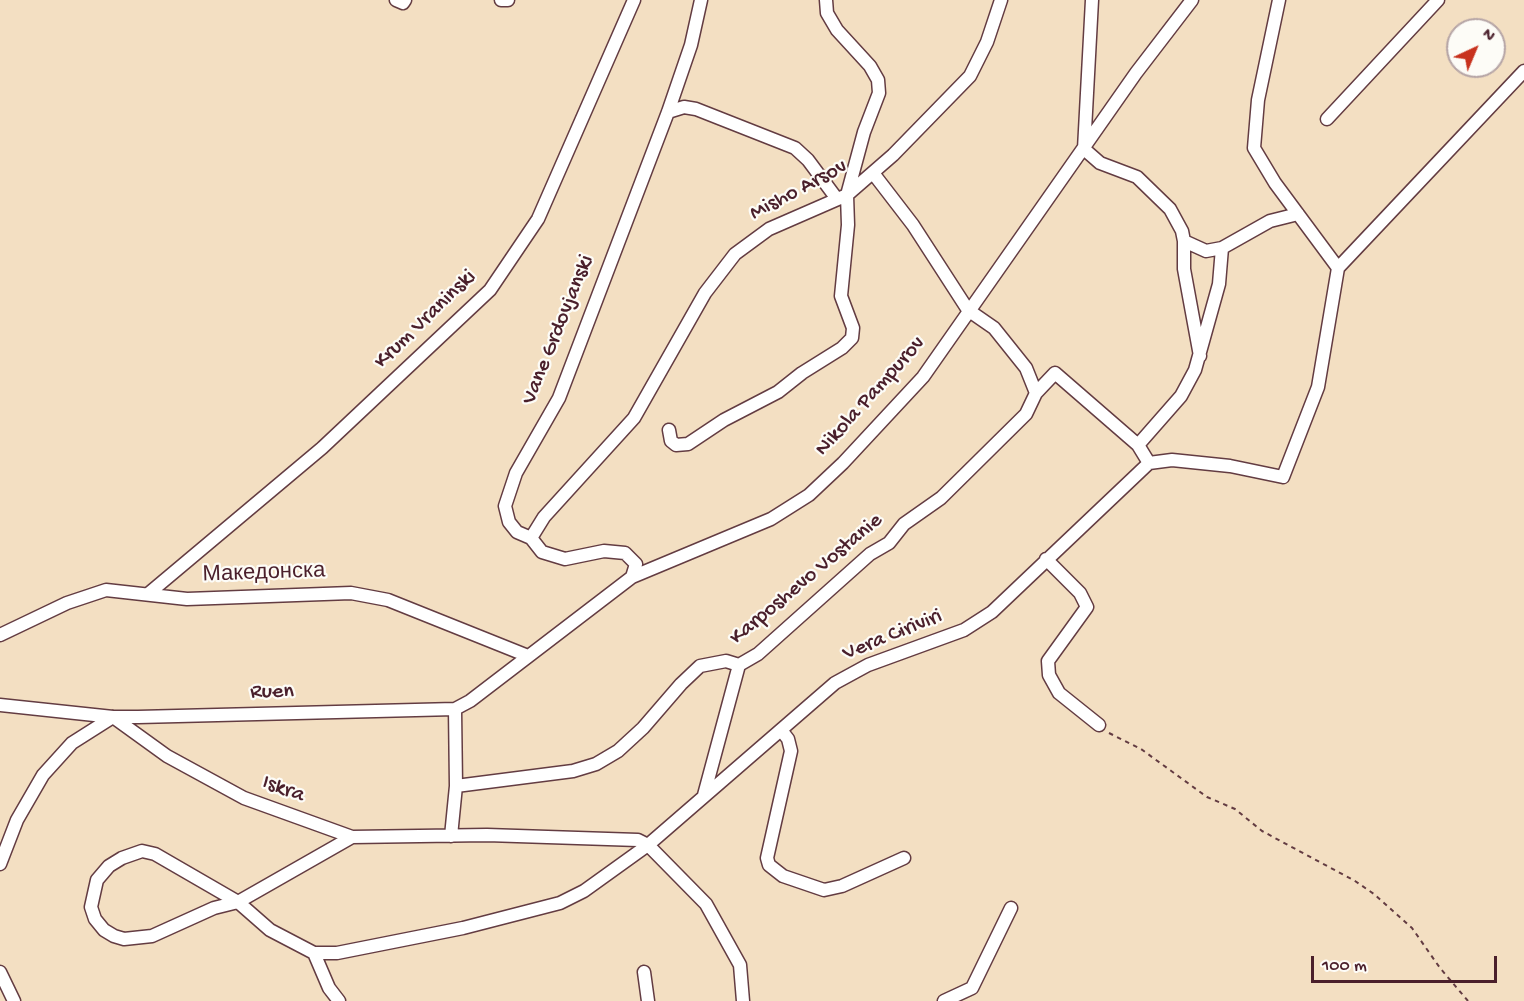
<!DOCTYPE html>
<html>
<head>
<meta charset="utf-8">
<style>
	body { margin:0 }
	#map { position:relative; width:1524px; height:1001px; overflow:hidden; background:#f3dfc2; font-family:"Gochi Hand",sans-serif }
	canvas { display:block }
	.north { position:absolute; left:1446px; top:18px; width:60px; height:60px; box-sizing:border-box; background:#fdfcf7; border:2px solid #b5a4a5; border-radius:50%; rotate:44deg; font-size:16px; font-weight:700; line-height:24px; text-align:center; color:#4a1f2b }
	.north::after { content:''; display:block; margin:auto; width:21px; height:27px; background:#c8321e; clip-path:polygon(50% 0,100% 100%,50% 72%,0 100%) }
	.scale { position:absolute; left:1311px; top:956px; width:186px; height:27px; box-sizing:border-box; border:3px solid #4a1f2b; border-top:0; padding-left:8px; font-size:18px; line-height:21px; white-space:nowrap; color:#4a1f2b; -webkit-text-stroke:4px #fdfcf7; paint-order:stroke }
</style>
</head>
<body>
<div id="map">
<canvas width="1524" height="1001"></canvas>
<div class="north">N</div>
<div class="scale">100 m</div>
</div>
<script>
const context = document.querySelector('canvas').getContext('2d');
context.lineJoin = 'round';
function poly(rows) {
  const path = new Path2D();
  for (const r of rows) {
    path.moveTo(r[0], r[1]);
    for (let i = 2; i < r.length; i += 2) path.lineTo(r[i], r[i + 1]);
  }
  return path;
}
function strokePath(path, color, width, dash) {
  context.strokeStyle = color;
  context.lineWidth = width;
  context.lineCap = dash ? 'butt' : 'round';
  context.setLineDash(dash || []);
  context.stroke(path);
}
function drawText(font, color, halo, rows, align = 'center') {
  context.font = font + ' "Gochi Hand",sans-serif';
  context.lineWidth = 4.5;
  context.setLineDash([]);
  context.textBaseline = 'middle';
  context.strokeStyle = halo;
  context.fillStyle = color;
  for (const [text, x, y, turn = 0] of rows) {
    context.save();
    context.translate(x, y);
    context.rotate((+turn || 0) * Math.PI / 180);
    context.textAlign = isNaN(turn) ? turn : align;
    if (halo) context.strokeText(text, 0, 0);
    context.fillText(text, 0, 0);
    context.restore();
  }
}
const path = poly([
	[1109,733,1141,749,1207,797,1235,809,1262,831,1355,881,1374,894,1412,928,1440,968,1468,1001]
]);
const minor = poly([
	[396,0,403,3,405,0],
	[501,0,508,0],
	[1092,0,1084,149,1100,163,1137,177,1170,209,1182,231,1184,241,1206,251,1222,248,1270,221,1298,214],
	[1279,0,1258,100,1254,148,1275,183,1338,268],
	[668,112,684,107,696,109,795,148,808,160,837,199],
	[1327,119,1438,0],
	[873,173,913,225,968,310,994,328,1026,368,1036,393],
	[1184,241,1184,269,1200,356],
	[1338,268,1524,71],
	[669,430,671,441,676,445,688,444,724,420,778,392,802,373,842,348,852,338,853,328,841,296,848,225,847,195,864,132,879,93,878,80,870,66,837,30,827,13,826,0],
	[1138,445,1181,396,1195,370,1219,284,1222,248],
	[531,538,544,517,634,418,705,293,735,254,769,229,847,195,893,155,970,76,987,42,1001,0],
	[1046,559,1080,593,1087,607,1048,661,1049,675,1059,693,1099,725],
	[632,577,636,564,625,553,604,551,565,559,542,552,531,538,517,532,509,522,505,506,516,473,559,398,668,112,691,45,701,0],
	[148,594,322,448,490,290,538,219,634,0],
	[0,635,67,603,106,590,187,599,351,593,388,600,528,656],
	[0,705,113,717,138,717,455,709,470,701,632,577,771,519,809,495,843,463,923,377,1136,73,1192,0],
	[781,730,788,739,791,751,767,858,769,865,783,876,824,890,842,886,904,858],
	[456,786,573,771,596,764,618,751,643,728,681,684,700,666,726,661,739,665,758,654,870,554,889,543,904,524,941,498,1026,414,1036,393,1055,373,1138,445,1149,463],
	[704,795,739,665],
	[451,836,456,786,455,709],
	[352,837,238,902,214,908,152,936,124,939,114,936,104,930,95,919,91,907,97,880,109,866,122,858,142,851,155,854,238,902,270,930,314,953,337,953,463,928,560,903,584,891,648,845,835,683,868,665,964,630,992,612,1149,463,1172,460,1230,466,1283,477,1318,387,1338,268],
	[0,864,17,820,43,775,72,743,113,717,167,756,244,798,352,837,487,835,638,840,648,845,706,904,740,965,743,1001],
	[314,953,329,988,339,1001],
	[0,972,14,1001],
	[644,972,648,1001],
	[944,1001,972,988,1011,908]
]);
const streetNames = [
	["Misho Arsov",799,191,-28],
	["Krum Vraninski",426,320,-44],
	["Vane Grdovjanski",559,330,-68],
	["Nikola Pampurov",871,397,-48],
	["Македонска",264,575,-2],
	["Karposhevo Vostanie",807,580,-40],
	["Vera Ciriviri",893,636,-22],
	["Ruen",272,693,-1],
	["Iskra",283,790,20]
];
strokePath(minor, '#633c42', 15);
strokePath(path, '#633c42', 2, [4.5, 4.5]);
strokePath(minor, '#fff', 12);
drawText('22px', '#4a1f2b', '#fdfcf7', streetNames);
</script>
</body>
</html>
